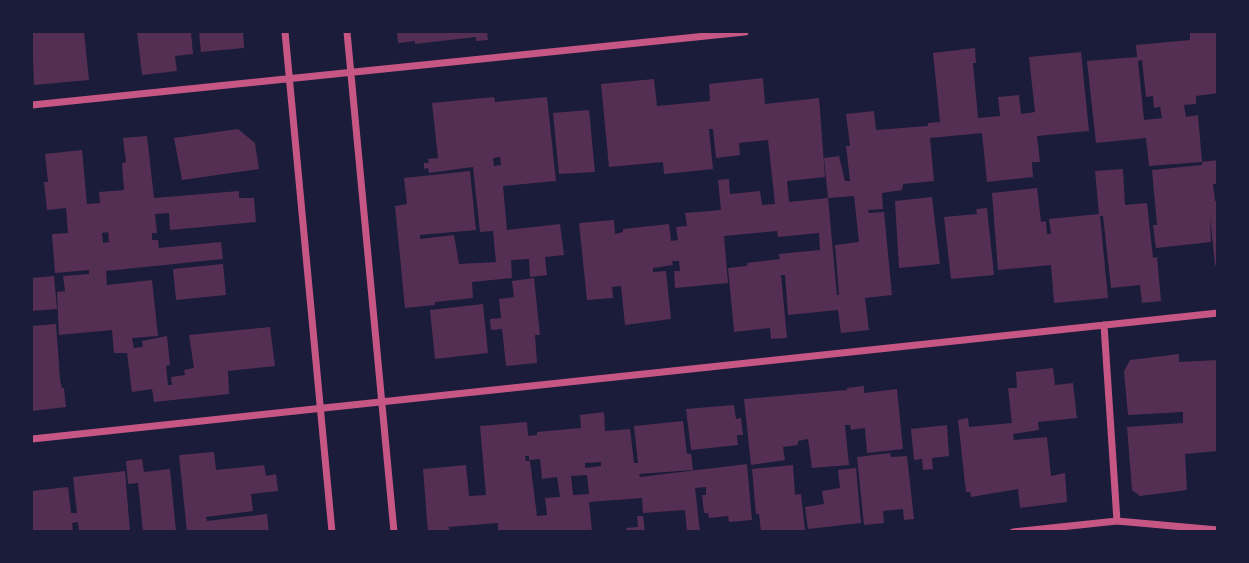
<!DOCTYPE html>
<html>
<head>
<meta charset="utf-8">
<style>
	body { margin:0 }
	#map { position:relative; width:1249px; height:563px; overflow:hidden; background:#1b1b3a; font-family:Mulish,sans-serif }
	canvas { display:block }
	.frame { position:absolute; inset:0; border:33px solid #1b1b3a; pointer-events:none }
</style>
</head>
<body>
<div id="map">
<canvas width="1249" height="563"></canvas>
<div class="frame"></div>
</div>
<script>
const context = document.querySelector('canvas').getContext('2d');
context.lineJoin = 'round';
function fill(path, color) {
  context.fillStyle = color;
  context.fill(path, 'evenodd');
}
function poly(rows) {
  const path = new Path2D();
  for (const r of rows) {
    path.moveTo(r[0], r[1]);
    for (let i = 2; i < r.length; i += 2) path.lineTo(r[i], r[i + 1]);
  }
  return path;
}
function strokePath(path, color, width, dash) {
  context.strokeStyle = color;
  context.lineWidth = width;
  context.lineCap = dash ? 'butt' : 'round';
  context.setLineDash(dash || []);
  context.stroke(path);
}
const building = poly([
	[32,32,84,32,89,80,34,85],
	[137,32,191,32,193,54,175,56,177,71,142,75],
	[199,32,243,32,244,48,201,52],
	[397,32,487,32,488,40,476,41,476,37,415,44,415,41,398,43],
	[1190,32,1218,32,1218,93,1196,96,1196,104,1184,105,1186,117,1198,115,1202,162,1149,166,1146,138,1096,143,1087,61,1137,57,1136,45,1190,40],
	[1142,60,1146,97,1153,96,1154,108,1160,107,1162,118,1144,120,1138,61],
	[975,48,976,63,973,63,978,118,1000,116,998,97,1019,95,1021,114,1035,112,1029,57,1081,52,1089,131,1037,136,1040,162,1032,162,1033,177,987,182,982,133,930,138,934,181,903,184,902,190,882,193,883,209,868,210,869,213,884,212,892,295,865,298,869,330,841,333,838,310,788,315,785,275,781,275,787,338,771,339,770,328,734,332,728,268,747,266,747,263,780,259,779,254,820,250,819,233,778,237,777,231,724,236,728,283,675,288,674,271,680,271,679,261,672,261,673,265,653,268,653,272,666,271,671,319,625,325,621,286,612,287,613,298,587,300,579,223,614,220,615,234,623,232,623,229,669,224,671,241,678,240,676,227,687,226,685,213,721,210,718,180,729,179,730,194,760,191,762,205,775,204,768,140,739,143,740,155,716,158,713,129,709,129,713,169,664,174,663,162,609,167,601,84,654,79,657,106,710,101,709,84,763,78,765,104,819,98,825,177,787,181,789,202,828,198,837,295,839,295,835,245,859,242,854,196,828,198,824,158,839,156,845,181,850,181,846,146,850,146,846,114,874,111,876,130,928,126,928,123,940,122,933,53],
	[494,97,495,102,547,97,556,181,503,186,507,230,560,224,564,255,545,257,547,275,530,277,529,259,511,260,512,278,472,282,473,298,435,302,435,305,405,308,395,206,407,204,404,178,470,171,476,230,420,235,420,239,454,235,459,264,496,262,493,231,480,232,473,167,429,173,428,168,424,169,424,163,429,163,428,159,438,158,432,103],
	[500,157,501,165,494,166,493,158],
	[589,110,595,172,559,174,553,113],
	[238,129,255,143,259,169,182,180,174,138],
	[147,136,154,198,239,191,239,198,254,198,256,222,170,230,169,213,155,214,157,233,152,233,152,240,158,240,159,248,221,242,223,259,106,271,107,285,152,280,158,336,132,338,134,348,143,347,142,341,167,336,170,365,166,366,168,385,172,385,171,377,185,375,184,370,194,368,189,335,270,327,275,366,228,371,229,394,154,402,152,389,132,392,127,353,114,353,112,330,59,335,57,292,65,291,63,276,89,274,89,270,55,273,52,234,68,233,66,208,47,210,44,182,48,182,45,154,82,150,87,204,100,203,99,192,124,190,122,163,126,162,123,138],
	[108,232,109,242,103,243,102,233],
	[1218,160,1218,184,1213,184,1215,201,1218,201,1218,265,1215,265,1210,216,1211,242,1156,248,1153,225,1157,225,1152,170,1202,165,1202,162],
	[1123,169,1125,205,1147,203,1153,258,1157,257,1161,301,1142,303,1140,285,1111,288,1103,216,1100,216,1108,298,1054,303,1051,265,998,270,992,193,1037,188,1041,222,1046,221,1047,234,1051,234,1049,219,1099,214,1095,171],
	[932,197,940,264,899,268,895,201],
	[987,208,994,275,951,279,944,217,977,214,976,209],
	[223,264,226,295,176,300,173,269],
	[54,276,57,309,32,311,32,278],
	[534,278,540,335,535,335,537,363,506,366,502,329,491,330,490,319,501,318,499,299,514,297,512,281],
	[483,304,488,353,435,359,430,310],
	[56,324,60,379,62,388,64,388,66,407,32,411,32,326],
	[1179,354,1179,362,1218,360,1218,451,1185,454,1187,490,1140,496,1132,490,1127,427,1183,423,1183,412,1128,415,1124,371,1130,360],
	[1053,368,1055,385,1073,383,1077,418,1038,422,1039,430,1013,434,1014,440,1047,437,1051,476,1065,473,1067,502,1020,508,1018,489,971,497,970,492,966,492,958,420,968,418,969,427,1012,423,1008,388,1017,388,1016,372],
	[864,386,864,393,897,389,903,449,867,453,865,428,851,430,850,425,845,425,849,465,812,468,808,439,798,441,798,445,783,447,785,460,751,465,744,399,847,390,847,388],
	[734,405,736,419,741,418,743,435,737,435,738,445,691,450,686,409],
	[604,412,605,431,630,429,634,463,638,463,634,426,683,421,687,454,691,454,693,470,639,474,640,477,747,464,752,520,729,522,728,516,709,518,708,513,704,513,702,495,706,495,706,487,695,488,700,532,687,532,685,510,643,513,642,498,589,502,592,532,498,532,498,523,448,527,451,532,428,532,423,469,466,465,469,496,486,495,480,426,527,422,528,436,537,435,537,432,581,428,580,415],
	[525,456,529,456,529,460,540,459,542,479,557,477,560,497,545,498,547,515,537,516,530,461,526,461],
	[601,462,601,466,585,468,585,463],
	[587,475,589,494,573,495,571,476],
	[947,425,949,456,932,458,933,469,923,470,922,459,914,460,911,429],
	[214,452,216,470,264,465,266,476,276,474,278,491,251,494,253,511,206,517,207,521,267,514,269,532,187,532,179,455],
	[890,453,891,457,907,456,914,519,904,520,903,509,883,511,884,523,864,525,857,457],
	[142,459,144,472,170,469,176,531,143,532,138,483,128,484,126,461],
	[793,465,795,495,801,494,805,530,761,532,759,514,756,514,752,469],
	[856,468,861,523,808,529,805,507,824,504,822,491,840,488,838,470],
	[125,471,130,532,79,532,78,522,72,523,73,532,32,532,32,491,68,487,71,513,77,513,73,477],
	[637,516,643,516,645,532,627,532,626,528,638,527]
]);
const minor = poly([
	[285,32,332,532],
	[347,32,394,532],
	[32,105,745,32],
	[1104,325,1117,521],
	[32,439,1218,313],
	[1013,532,1117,521,1218,530]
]);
fill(building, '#542f53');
strokePath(minor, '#c65784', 7);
</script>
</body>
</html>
